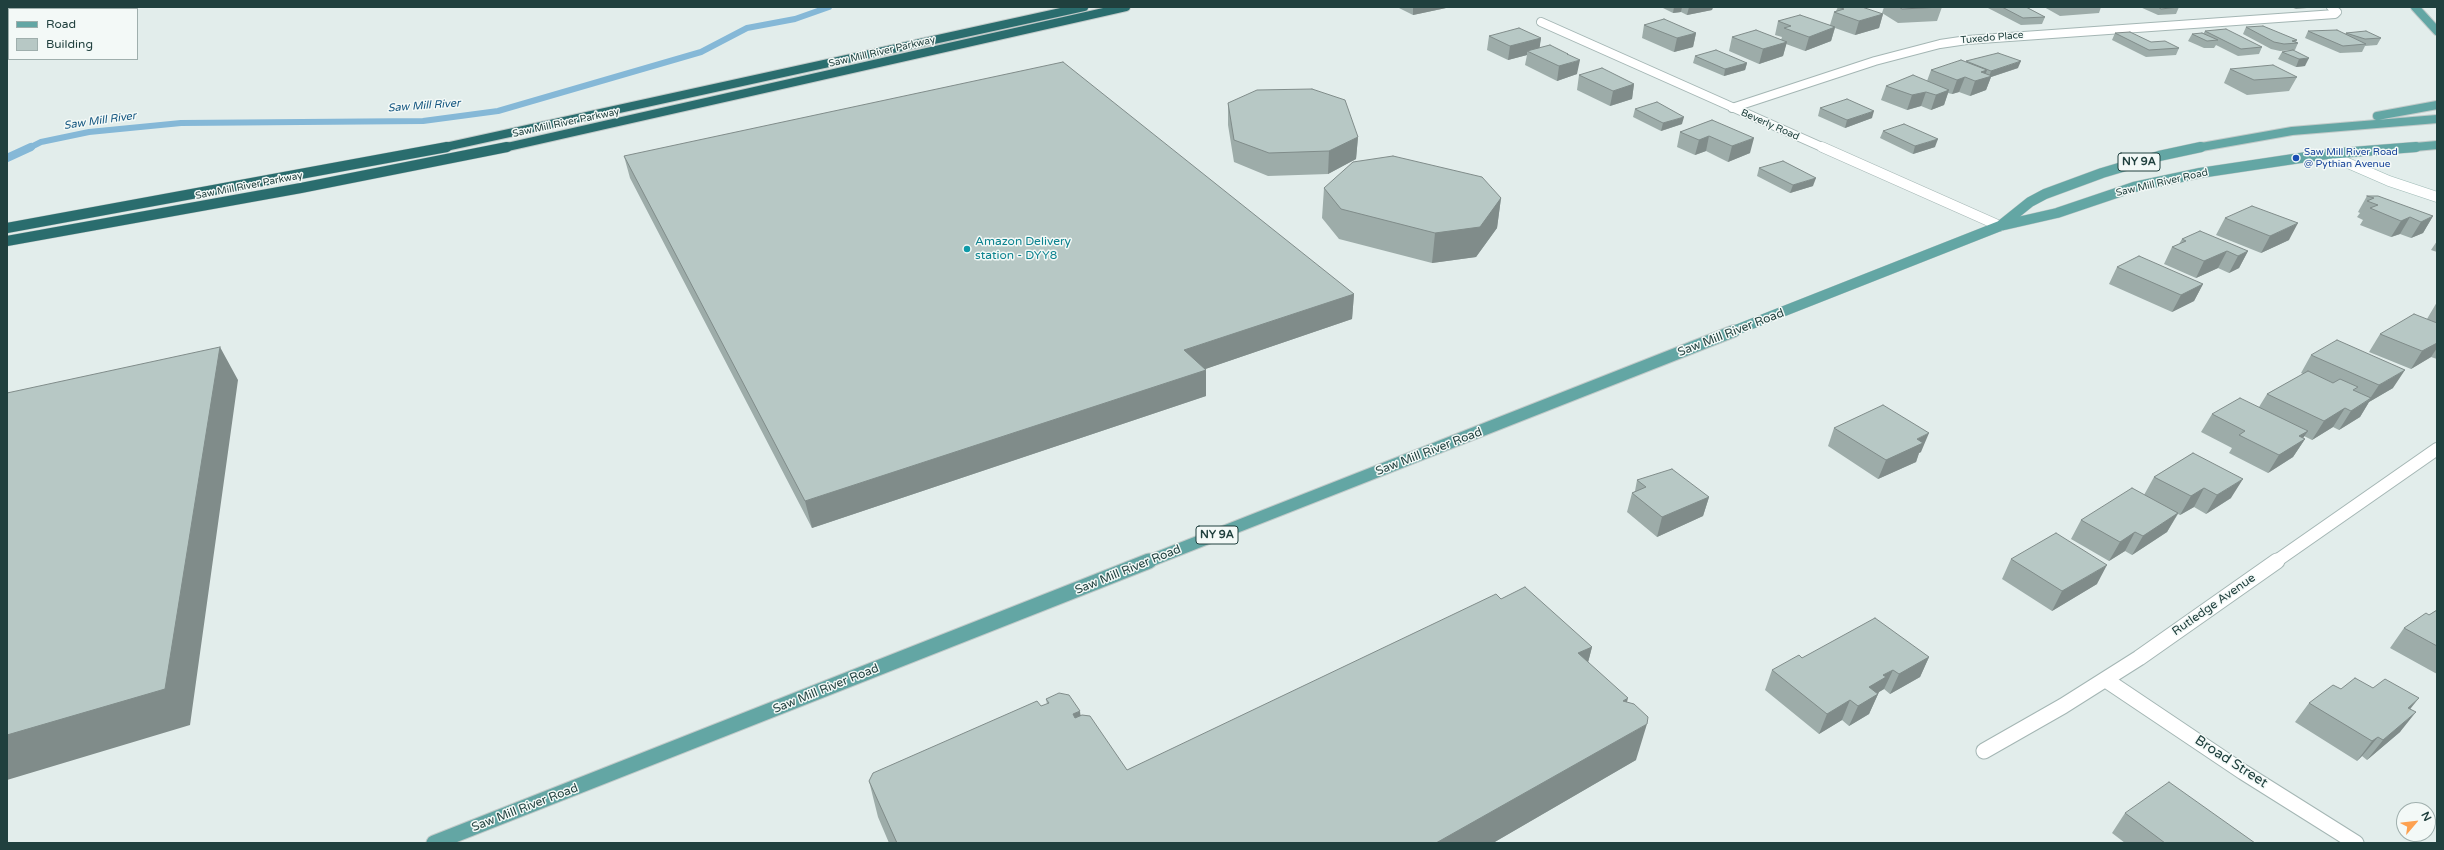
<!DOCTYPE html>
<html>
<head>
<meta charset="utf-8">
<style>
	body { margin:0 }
	#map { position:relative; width:2444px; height:850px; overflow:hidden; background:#e2edeb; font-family:"Varela Round",sans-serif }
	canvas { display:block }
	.frame { position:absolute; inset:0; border:8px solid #20403e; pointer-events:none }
	.legend { position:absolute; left:8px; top:8px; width:130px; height:52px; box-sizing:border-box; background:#f3f9f7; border:1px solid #9fafad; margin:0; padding:5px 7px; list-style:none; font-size:12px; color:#20403e }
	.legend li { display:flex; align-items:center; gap:8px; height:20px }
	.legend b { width:20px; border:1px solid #9fafad }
	.north { position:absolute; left:2396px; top:802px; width:40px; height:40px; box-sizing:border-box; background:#f3f9f7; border:1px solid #9fafad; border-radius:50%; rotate:62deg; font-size:11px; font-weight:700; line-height:16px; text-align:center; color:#20403e }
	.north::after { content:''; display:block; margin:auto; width:14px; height:18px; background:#fda150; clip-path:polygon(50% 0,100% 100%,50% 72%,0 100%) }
</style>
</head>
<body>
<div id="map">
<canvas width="2444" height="850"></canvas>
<div class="frame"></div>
<ul class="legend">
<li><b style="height:5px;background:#63a6a4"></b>Road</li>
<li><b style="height:11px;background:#b7c8c5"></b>Building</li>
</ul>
<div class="north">N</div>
</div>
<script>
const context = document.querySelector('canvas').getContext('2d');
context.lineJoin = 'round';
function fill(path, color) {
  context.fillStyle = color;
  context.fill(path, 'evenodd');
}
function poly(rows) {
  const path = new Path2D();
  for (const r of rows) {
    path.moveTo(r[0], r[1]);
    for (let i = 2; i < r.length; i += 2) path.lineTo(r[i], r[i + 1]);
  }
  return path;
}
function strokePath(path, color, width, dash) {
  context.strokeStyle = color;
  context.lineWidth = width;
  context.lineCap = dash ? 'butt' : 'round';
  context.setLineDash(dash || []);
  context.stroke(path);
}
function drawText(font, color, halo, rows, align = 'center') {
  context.font = font + ' "Varela Round",sans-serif';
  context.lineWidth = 3;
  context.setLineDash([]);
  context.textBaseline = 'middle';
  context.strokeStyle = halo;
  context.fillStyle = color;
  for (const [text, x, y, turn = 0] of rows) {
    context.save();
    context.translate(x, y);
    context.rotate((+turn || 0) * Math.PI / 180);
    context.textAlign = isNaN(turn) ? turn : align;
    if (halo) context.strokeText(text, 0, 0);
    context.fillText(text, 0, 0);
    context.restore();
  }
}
const green = poly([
	[7,7,115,7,104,9,9,9,9,25,7,26]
]);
const streamFar1 = poly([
	[29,148,41,142,89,132,181,123,423,121,498,111,701,52,747,28,795,19,829,7]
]);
const stream = poly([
	[7,158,31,147]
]);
const streetFar3 = poly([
	[1541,22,1824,148],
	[1732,108,1875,61,1940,44,1967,40,2335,14,2337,12,2331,7]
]);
const streetFar2 = poly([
	[1822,147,2000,226]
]);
const streetFar1 = poly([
	[2275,562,2437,449]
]);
const street = poly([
	[2106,680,2243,772,2356,843],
	[1984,751,2063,706,2139,658,2277,561]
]);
const secondary = poly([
	[2327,154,2389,181,2437,197]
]);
const primaryFar3 = poly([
	[2415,7,2437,31],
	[2377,116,2437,105],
	[2196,148,2292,131,2437,119],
	[2404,148,2437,145]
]);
const primaryFar2 = poly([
	[2000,226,2030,202,2045,194,2102,173,2159,156,2201,147],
	[1731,332,2000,226,2057,213,2134,187,2200,173,2327,154,2416,147]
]);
const primaryFar1 = poly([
	[1147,562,1734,331]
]);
const primary = poly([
	[434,843,1149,561]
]);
const highwayFar1 = poly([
	[441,148,1084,7],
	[503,148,1126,7]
]);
const highway = poly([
	[7,228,447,147],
	[7,241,301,188,507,147]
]);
const wall = poly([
	[1397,7,1446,7,1446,8,1413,15],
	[1663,7,1713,7,1712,10,1687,15,1681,12,1673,13,1663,8],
	[1838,7,1883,14,1879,28,1855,35,1835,28,1831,41,1805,51,1786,44,1783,56,1759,64,1729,51,1732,37,1781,40,1782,37,1775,35,1778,21,1830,25,1834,12,1836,11],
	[1884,7,1942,7,1937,21,1898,23,1882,13],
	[1988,7,2026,7,2045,17,2042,24,2021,25,1988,8],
	[2044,7,2101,7,2099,13,2060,16],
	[2140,7,2179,7,2176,14,2158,15],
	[2291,7,2307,7,2307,8,2296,9],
	[1644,25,1696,33,1693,47,1674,52,1642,38],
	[2246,27,2297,40,2296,42,2298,43,2295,50,2280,51,2271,49,2243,34],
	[2205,31,2262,47,2259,54,2238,56,2216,45,2214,48,2204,48,2188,41,2192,34,2203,34],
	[2308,31,2345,34,2346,33,2381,38,2377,45,2365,46,2362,52,2340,53,2305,38],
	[2115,33,2151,42,2179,48,2176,55,2146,57,2112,40],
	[1489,36,1541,38,1539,48,1568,55,1577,74,1557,81,1525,65,1527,55,1508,60,1487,50],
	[2293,50,2305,66,2296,67,2278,59,2282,52],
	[1695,56,1747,63,1745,70,1724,76,1693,63],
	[1966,62,2018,68,1991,77,1986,90,1970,96,1959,92,1952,94,1948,93,1944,105,1931,110,1921,106,1907,110,1881,100,1886,86,1927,81,1931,70],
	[2230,69,2297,77,2289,91,2247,95,2224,83],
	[1579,75,1634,84,1632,99,1610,106,1577,90],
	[1228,103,1358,137,1356,159,1328,174,1268,176,1234,162,1228,125],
	[1820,108,1872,118,1845,128,1818,116],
	[1635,109,1682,124,1661,131,1633,117],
	[1712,120,1750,153,1728,162,1706,151,1695,155,1677,147,1680,132],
	[1883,131,1935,147,1913,154,1880,138],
	[624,156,1354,294,1352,319,1205,369,1206,396,812,528,630,178],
	[1759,168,1813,186,1790,193,1757,176],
	[1324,188,1501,198,1497,228,1476,257,1432,263,1339,239,1322,218],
	[2367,196,2433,216,2423,233,2411,238,2400,234,2391,237,2360,225,2363,220,2357,217,2360,213,2358,212],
	[2225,218,2289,240,2261,253,2216,235],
	[2182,239,2248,251,2239,268,2229,273,2218,268,2196,278,2164,264,2172,247,2179,244],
	[2437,241,2437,252,2431,250],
	[2117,267,2203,284,2194,301,2172,312,2109,284],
	[2437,302,2437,359,2431,357,2411,369,2369,352,2380,334,2427,319],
	[2311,355,2393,388,2369,402,2360,417,2339,430,2333,427,2312,440,2304,436,2303,438,2305,439,2293,457,2268,473,2229,453,2232,448,2201,432,2212,414,2259,407,2267,394,2303,374,2301,373],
	[1834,428,1921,452,1919,453,1916,462,1878,479,1828,446],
	[2193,453,2231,498,2206,514,2194,507,2180,515,2178,514,2167,532,2132,555,2125,551,2109,561,2071,539,2081,520,2144,495,2154,477],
	[1637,480,1709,497,1703,516,1657,537,1627,512,1632,493,1635,491],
	[2011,559,2097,584,2052,611,2002,579],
	[1501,599,1592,647,1588,662,1627,702,1636,760,1493,843,889,843,878,817,869,781,1047,704,1046,699,1081,715,1127,770],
	[2437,610,2437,674,2390,648,2404,628,2429,615],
	[1929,657,1920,677,1890,694,1884,689,1879,692,1869,714,1849,726,1842,720,1819,734,1765,690,1772,670,1802,658],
	[2373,688,2411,709,2400,732,2367,760,2362,756,2357,761,2295,722,2309,703,2341,689],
	[2125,813,2255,843,2125,843,2112,833]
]);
const shadedWall = poly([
	[1418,7,1446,7,1446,8,1413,15,1413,8],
	[1674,7,1682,7,1681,12,1673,13],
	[1689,7,1713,7,1712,10,1687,15],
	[1883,14,1879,28,1855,35,1859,21],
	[1835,27,1831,41,1805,51,1809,37],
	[1696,33,1693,47,1674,52,1677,38],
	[1541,38,1539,52,1527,51,1527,55,1508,60,1510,46],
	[1787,42,1783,56,1759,64,1763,49],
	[1567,54,1568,54,1567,64,1580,60,1577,74,1557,81,1559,66],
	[2309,58,2305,66,2296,67,2299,59],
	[2021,61,2018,68,1991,77,1986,90,1970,96,1975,81,1981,72,1987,70,1984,78,1989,77,1991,71],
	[1747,63,1745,70,1724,76,1725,69],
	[1965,77,1959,92,1952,94,1957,80],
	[1634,84,1632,99,1610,106,1613,91],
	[1949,90,1944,105,1931,110,1936,95],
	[1926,92,1921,106,1907,110,1912,95],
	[1874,111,1872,118,1845,128,1847,120],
	[1684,117,1682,124,1661,131,1663,123],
	[1709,136,1706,151,1695,155,1699,140],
	[1358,137,1356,159,1328,174,1329,151],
	[1754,138,1750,153,1728,162,1732,146],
	[1938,139,1935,147,1913,154,1915,146],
	[1816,178,1813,186,1790,193,1793,185],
	[1501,198,1497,228,1476,257,1432,263,1435,233],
	[2433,216,2423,233,2411,238,2421,222],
	[2410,217,2400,234,2391,237,2401,221],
	[2298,223,2289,240,2261,253,2270,236],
	[2227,251,2218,268,2196,278,2204,261],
	[2248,251,2239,268,2229,273,2238,256],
	[2203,284,2194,301,2172,312,2181,295],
	[1354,294,1352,319,1185,376,1184,350],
	[2437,343,2437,348,2431,357,2411,369,2422,351],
	[220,347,238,380,190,725,7,780,7,735],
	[1206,370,1206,396,812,528,805,501],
	[2405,370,2393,388,2369,402,2360,417,2339,430,2351,411,2369,400,2379,385],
	[2345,408,2333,427,2312,440,2324,421],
	[2308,431,2301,441,2305,439,2293,457,2268,473,2279,455,2299,436],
	[1929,433,1921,452,1919,453,1916,462,1878,479,1886,460,1917,439],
	[2243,479,2231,498,2206,514,2217,495],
	[2204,488,2194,507,2180,515,2191,496],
	[1709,497,1703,516,1657,537,1662,517],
	[2178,513,2167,532,2132,555,2143,536],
	[2135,532,2125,551,2109,561,2120,542],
	[2107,565,2097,584,2052,611,2062,591],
	[1592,647,1583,682,1578,653],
	[1929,657,1920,677,1890,694,1899,674],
	[1893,670,1884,689,1879,692,1869,714,1849,726,1858,706,1869,687,1883,675],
	[1628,698,1619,734,1623,701],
	[2419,698,2403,718,2408,708],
	[1850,700,1842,720,1819,734,1827,714],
	[1080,711,1084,747,1073,714],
	[2416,712,2400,732,2367,760,2383,740],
	[1647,724,1636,760,1493,843,1436,843],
	[2378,737,2362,756,2357,761,2372,741]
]);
const building = poly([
	[1838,7,1862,7,1883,14,1859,21,1834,12,1844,9,1838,7],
	[1899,7,1942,7,1902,9,1899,7],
	[2002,7,2026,7,2045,17,2023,18,2002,7],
	[2158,7,2179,7,2161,9,2158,7],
	[1800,15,1835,27,1809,37,1784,28,1791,26,1778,21,1800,15],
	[1664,19,1696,33,1677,38,1644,25,1664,19],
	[2263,26,2297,40,2292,41,2298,43,2284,44,2274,42,2246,27,2263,26],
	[1519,28,1541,38,1510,46,1489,36,1519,28],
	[2226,29,2262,47,2241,49,2205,31,2226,29],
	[1756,30,1787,42,1763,49,1732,37,1756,30],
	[2337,30,2366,44,2343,46,2308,31,2337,30],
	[2366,31,2381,38,2365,39,2346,33,2366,31],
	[2130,32,2151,42,2165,41,2179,48,2149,50,2115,33,2130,32],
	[2202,33,2218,40,2207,41,2192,34,2202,33],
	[1550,45,1568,54,1567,54,1580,60,1559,66,1527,51,1550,45],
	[1716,50,1747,63,1725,69,1695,56,1716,50],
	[2293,50,2309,58,2299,59,2282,52,2293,50],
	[1998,53,2021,61,1991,71,1966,61,1998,53],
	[1961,60,1987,70,1981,72,1992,76,1975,81,1965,77,1957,80,1931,70,1961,60],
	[1063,62,1354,294,1184,350,1206,370,805,501,624,156,1063,62],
	[2273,65,2297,77,2254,80,2230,69,2273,65],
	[1602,68,1634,84,1613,91,1579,75,1602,68],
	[1913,75,1949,90,1936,95,1926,92,1912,95,1886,86,1913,75],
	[1312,89,1345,100,1358,137,1329,151,1269,153,1234,140,1228,103,1257,90,1312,89],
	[1847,99,1874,111,1847,120,1820,108,1847,99],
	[1657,102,1684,117,1663,123,1635,109,1657,102],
	[1712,120,1754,138,1732,146,1709,136,1699,140,1680,132,1712,120],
	[1904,124,1938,139,1915,146,1883,131,1904,124],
	[1393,156,1482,177,1501,198,1480,227,1435,233,1341,209,1324,188,1353,162,1393,156],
	[1783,161,1816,178,1793,185,1759,168,1783,161],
	[2367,196,2378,196,2433,216,2421,222,2410,217,2401,221,2370,208,2378,205,2367,201,2374,198,2367,196],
	[2252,206,2298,223,2270,236,2225,218,2252,206],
	[2200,231,2248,251,2238,256,2227,251,2204,261,2172,247,2186,241,2182,239,2200,231],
	[2139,256,2203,284,2181,295,2117,267,2139,256],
	[2414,314,2437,323,2437,343,2422,351,2380,334,2414,314],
	[2337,340,2405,370,2379,385,2311,355,2337,340],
	[220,347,165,689,7,735,7,393,220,347],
	[2308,371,2333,383,2340,379,2358,387,2353,390,2371,398,2351,411,2345,408,2324,421,2267,394,2308,371],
	[2240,398,2308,431,2299,436,2305,439,2279,455,2239,435,2245,431,2212,414,2240,398],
	[1883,405,1929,433,1917,439,1923,443,1886,460,1834,428,1883,405],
	[2193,453,2243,479,2217,495,2204,488,2191,496,2154,477,2193,453],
	[1672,469,1709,497,1662,517,1632,493,1646,487,1637,480,1672,469],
	[2132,488,2178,513,2143,536,2135,532,2120,542,2081,520,2132,488],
	[2056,533,2107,565,2062,591,2011,559,2056,533],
	[1525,587,1592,647,1578,653,1628,698,1623,701,1634,704,1648,717,1647,724,1436,843,897,843,869,781,873,773,1037,701,1041,706,1049,703,1046,699,1059,693,1069,695,1080,711,1073,714,1075,718,1082,715,1090,716,1127,770,1496,594,1501,599,1525,587],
	[2437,610,2437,646,2404,628,2426,613,2429,615,2437,610],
	[1875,618,1929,657,1899,674,1893,670,1883,675,1886,677,1869,687,1878,694,1858,706,1850,700,1827,714,1772,670,1799,655,1802,658,1875,618],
	[2355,678,2373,688,2385,679,2419,698,2408,708,2416,712,2383,740,2378,737,2372,741,2309,703,2333,685,2341,689,2355,678],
	[2169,782,2255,843,2165,843,2125,813,2169,782]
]);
const markers = [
	[2296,158,4,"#1a4fb4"],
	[967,249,4,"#0f9aa8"]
];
const farStreetnames = [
	["Tuxedo Place",1992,38,-5],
	["Saw Mill River Parkway",882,52,-13],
	["Saw Mill River Parkway",566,123,-12],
	["Beverly Road",1770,125,24],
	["Saw Mill River Road",2162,183,-13],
	["Saw Mill River Parkway",249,186,-11]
];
const farTransitnames = [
	["Saw Mill River Road",2304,152],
	["@ Pythian Avenue",2304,164]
];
const farWaternames = [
	["Saw Mill River",424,106,-4],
	["Saw Mill River",100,121,-8]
];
const shields = [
	[2139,162,42],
	[1217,535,42]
];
const shieldNames = [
	["NY 9A",2139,162],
	["NY 9A",1217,535]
];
const cultureNames = [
	["Amazon Delivery",975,242],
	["station - DYY8",975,256]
];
const streetNames = [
	["Saw Mill River Road",1731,333,-21],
	["Saw Mill River Road",1429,452,-21],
	["Saw Mill River Road",1128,570,-22],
	["Rutledge Avenue",2214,605,-35],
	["Saw Mill River Road",826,689,-22],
	["Saw Mill River Road",525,808,-21]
];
const nearStreetnames = [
	["Broad Street",2231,762,33]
];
fill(green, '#b9e0cc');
strokePath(streamFar1, '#85b8d7', 6);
strokePath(stream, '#85b8d7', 8);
strokePath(streetFar3, '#a4b6b4', 10);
strokePath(streetFar2, '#a4b6b4', 11);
strokePath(streetFar1, '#a4b6b4', 14);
strokePath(street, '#a4b6b4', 17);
strokePath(secondary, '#9fbab6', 11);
strokePath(primaryFar3, '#c1cac9', 10);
strokePath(primaryFar2, '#c1cac9', 11);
strokePath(primaryFar1, '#c1cac9', 14);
strokePath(primary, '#c1cac9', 17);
strokePath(highwayFar1, '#c1cac9', 10);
strokePath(highway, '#c1cac9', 11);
strokePath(streetFar3, '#fff', 8);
strokePath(streetFar2, '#fff', 10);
strokePath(streetFar1, '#fff', 12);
strokePath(street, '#fff', 15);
strokePath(secondary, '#fff', 10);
strokePath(primaryFar3, '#63a6a4', 8);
strokePath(primaryFar2, '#63a6a4', 10);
strokePath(primaryFar1, '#63a6a4', 12);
strokePath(primary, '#63a6a4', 15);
strokePath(highwayFar1, '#2a6d6e', 8);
strokePath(highway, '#2a6d6e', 10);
fill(wall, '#9daca9');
fill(shadedWall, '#808c8a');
fill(building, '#b7c8c5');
strokePath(building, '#808c8a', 1);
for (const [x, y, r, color] of markers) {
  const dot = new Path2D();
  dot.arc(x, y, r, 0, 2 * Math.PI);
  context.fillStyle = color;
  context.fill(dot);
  strokePath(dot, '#f3f9f7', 1.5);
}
drawText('10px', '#20403e', '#f3f9f7', farStreetnames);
drawText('10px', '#164399', '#f3f9f7', farTransitnames, 'left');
drawText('italic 11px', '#155781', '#f3f9f7', farWaternames);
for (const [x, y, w] of shields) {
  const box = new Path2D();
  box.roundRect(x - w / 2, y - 9, w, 18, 3);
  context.fillStyle = '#f3f9f7';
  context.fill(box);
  strokePath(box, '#20403e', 1);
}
drawText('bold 11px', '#20403e', null, shieldNames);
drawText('12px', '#0d838f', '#f3f9f7', cultureNames, 'left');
drawText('12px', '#20403e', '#f3f9f7', streetNames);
drawText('14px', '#20403e', '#f3f9f7', nearStreetnames);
</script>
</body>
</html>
